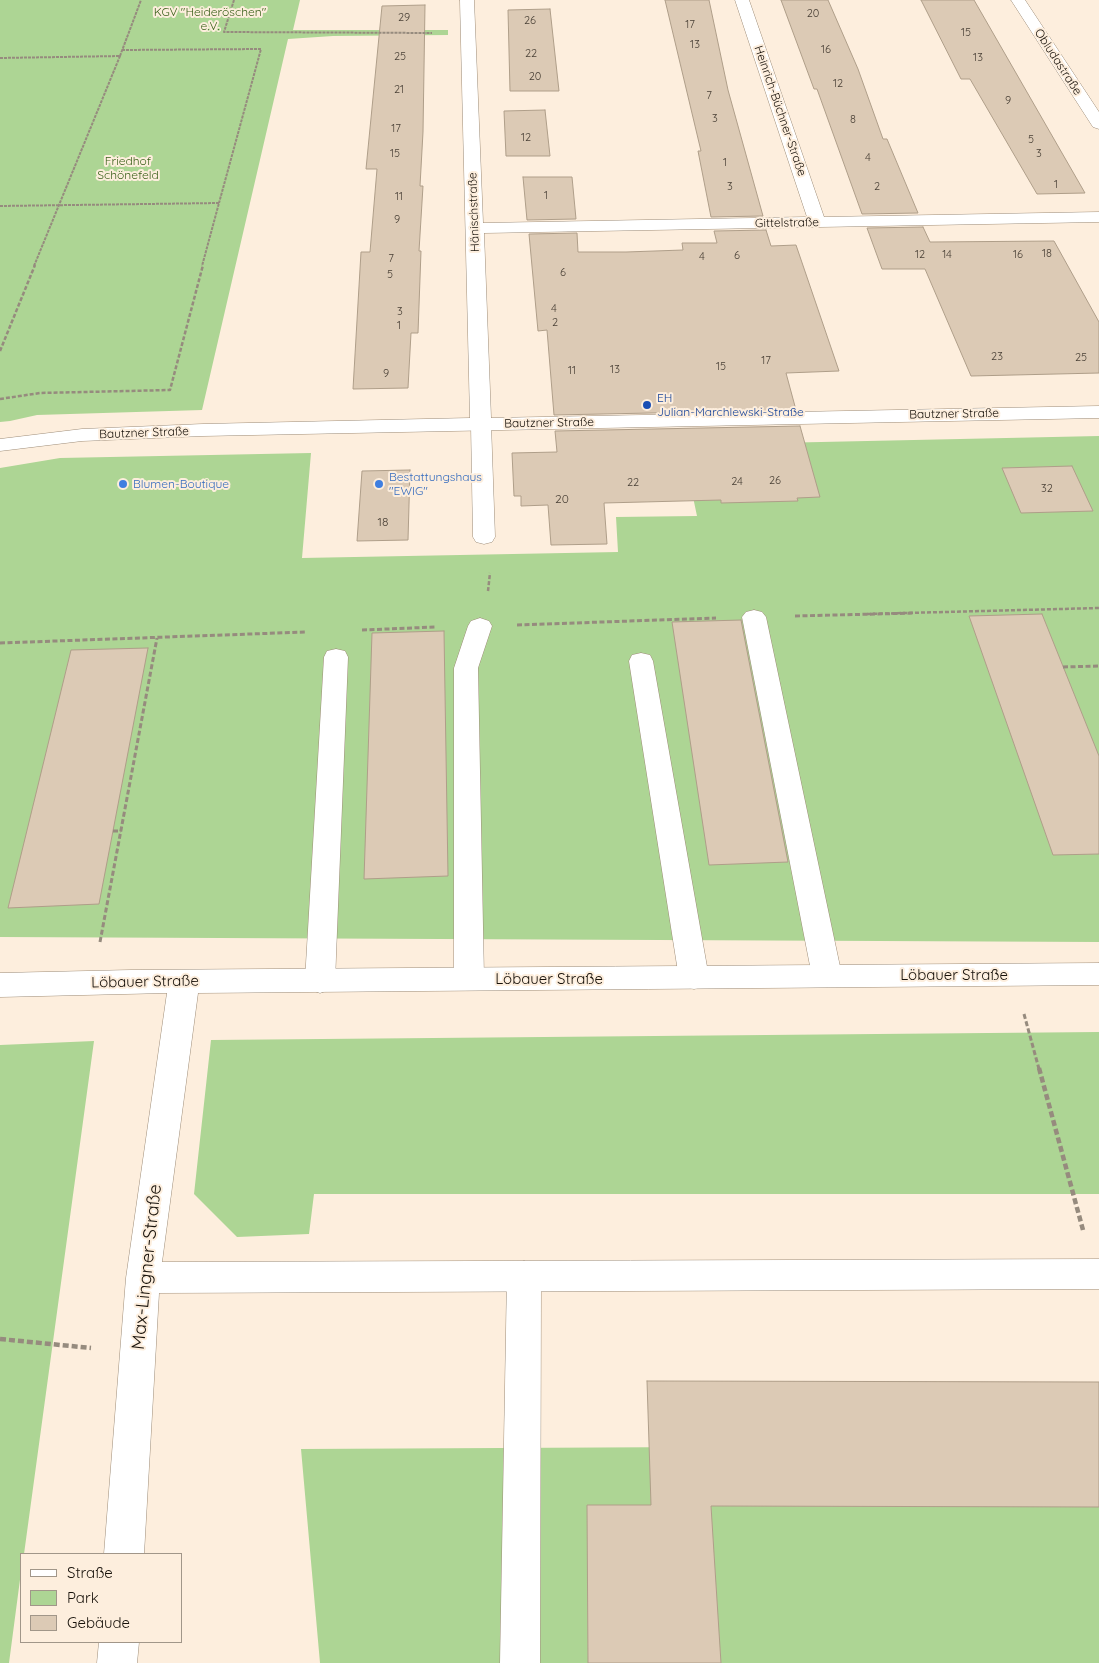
<!DOCTYPE html>
<html>
<head>
<meta charset="utf-8">
<style>
	body { margin:0 }
	#map { position:relative; width:1099px; height:1663px; overflow:hidden; background:#fdeedd; font-family:Quicksand,sans-serif }
	canvas { display:block }
	.legend { position:absolute; left:20px; top:1553px; width:162px; height:90px; box-sizing:border-box; background:#fdeedd; border:1px solid #a19689; margin:0; padding:6px 9px; list-style:none; font-size:15px; color:#17110a }
	.legend li { display:flex; align-items:center; gap:10px; height:25px }
	.legend b { width:25px; border:1px solid #a19689 }
</style>
</head>
<body>
<div id="map">
<canvas width="1099" height="1663"></canvas>
<ul class="legend">
<li><b style="height:6px;background:#fff"></b>Straße</li>
<li><b style="height:14px;background:#add594"></b>Park</li>
<li><b style="height:14px;background:#dccab5"></b>Gebäude</li>
</ul>
</div>
<script>
const context = document.querySelector('canvas').getContext('2d');
context.lineJoin = 'round';
function fill(path, color) {
  context.fillStyle = color;
  context.fill(path, 'evenodd');
}
function poly(rows) {
  const path = new Path2D();
  for (const r of rows) {
    path.moveTo(r[0], r[1]);
    for (let i = 2; i < r.length; i += 2) path.lineTo(r[i], r[i + 1]);
  }
  return path;
}
function strokePath(path, color, width, dash) {
  context.strokeStyle = color;
  context.lineWidth = width;
  context.lineCap = dash ? 'butt' : 'round';
  context.setLineDash(dash || []);
  context.stroke(path);
}
function drawText(font, color, halo, rows, align = 'center') {
  context.font = font + ' Quicksand,sans-serif';
  context.lineWidth = 4;
  context.setLineDash([]);
  context.textBaseline = 'middle';
  context.strokeStyle = halo;
  context.fillStyle = color;
  for (const [text, x, y, turn = 0] of rows) {
    context.save();
    context.translate(x, y);
    context.rotate((+turn || 0) * Math.PI / 180);
    context.textAlign = isNaN(turn) ? turn : align;
    if (halo) context.strokeText(text, 0, 0);
    context.fillText(text, 0, 0);
    context.restore();
  }
}
const green = poly([
	[0,0,300,0,293,30,448,30,448,35,333,36,288,39,202,410,37,415,10,421,0,422],
	[1099,436,1099,942,0,937,0,468,60,458,311,453,302,558,618,552,616,517,697,516,682,445],
	[1099,1032,1099,1194,314,1194,309,1234,237,1237,194,1194,211,1040],
	[94,1041,24,1554,21,1554,21,1572,9,1663,0,1663,0,1045],
	[1099,1445,1099,1663,320,1663,301,1449]
]);
const building = poly([
	[665,0,709,0,728,90,763,216,711,217,698,151,701,151,665,0],
	[781,0,828,0,858,69,883,139,887,139,918,213,862,214,817,89,814,89,781,0],
	[921,0,974,0,1085,193,1037,194,970,79,961,79,921,0],
	[425,5,423,132,420,186,423,186,419,251,421,251,418,333,411,333,408,388,353,389,361,252,370,252,377,169,366,169,382,6,425,5],
	[550,9,559,91,510,91,508,10,550,9],
	[545,110,550,156,506,156,504,111,545,110],
	[523,177,572,177,576,219,527,220,523,177],
	[923,227,930,242,1054,241,1099,322,1099,373,971,376,925,269,882,269,867,228,923,227],
	[766,230,771,246,796,245,839,371,786,373,796,410,554,415,547,330,538,331,529,234,577,233,578,252,626,252,683,250,682,243,717,243,714,231,766,230],
	[800,426,820,497,797,498,798,501,721,503,721,500,604,503,607,544,551,545,548,505,521,506,521,496,514,496,512,453,557,452,555,431,800,426],
	[1072,466,1093,511,1021,513,1002,468,1072,466],
	[410,470,408,540,357,541,362,471,410,470],
	[1042,614,1099,756,1099,854,1053,855,969,616,1042,614],
	[741,620,788,862,709,865,672,622,741,620],
	[444,631,448,876,364,879,372,633,444,631],
	[148,648,99,904,8,908,71,650,148,648],
	[647,1381,1099,1382,1099,1507,711,1506,721,1663,588,1663,587,1505,651,1505,647,1381]
]);
const pathFar3 = poly([
	[234,0,224,32,432,33],
	[122,50,261,49,219,203],
	[0,58,120,56,141,0],
	[0,206,219,203,202,266],
	[34,266,120,56]
]);
const pathFar2 = poly([
	[0,351,35,265],
	[0,399,40,393,170,390,203,265],
	[488,591,490,573],
	[867,614,1099,608]
]);
const pathFar1 = poly([
	[795,616,915,613],
	[517,625,716,618],
	[362,630,436,627],
	[0,643,306,632],
	[1063,667,1099,666],
	[113,831,121,831],
	[100,942,157,638],
	[1024,1014,1039,1069]
]);
const path = poly([
	[1039,1068,1083,1230],
	[0,1339,91,1348]
]);
const lane = poly([
	[481,418,488,420,491,424,495,537,492,542,484,544,476,542,473,537,471,424,474,420,481,418],
	[754,610,762,612,766,617,842,976,838,984,827,987,816,984,812,976,742,617,746,612,754,610],
	[480,618,489,621,492,626,478,668,484,979,480,987,469,990,458,987,454,979,454,668,468,626,471,621,480,618],
	[336,649,345,651,348,657,335,981,331,989,320,993,309,989,305,981,324,657,327,651,336,649],
	[641,653,650,655,653,661,709,978,705,986,694,989,683,986,679,978,629,661,632,655,641,653],
	[524,1261,536,1265,541,1276,540,1663,500,1663,507,1276,512,1265,524,1261]
]);
const street = poly([
	[460,0,474,0,483,223,807,217,735,0,749,0,824,217,1099,212,1099,222,484,233,491,418,1099,406,1099,418,203,436,82,441,0,451,0,439,82,429,203,424,470,418,460,0],
	[1011,0,1025,0,1099,112,1099,129,1093,127,1091,124,1011,0],
	[1099,963,1099,985,198,993,162,1262,1099,1259,1099,1289,159,1293,144,1554,104,1554,126,1278,167,993,0,997,0,973,131,970,1099,963],
	[99,1642,139,1642,137,1663,97,1663,99,1642]
]);
const markers = [
	[647,405,5,"#1a4fb4"],
	[123,484,5,"#3f7fe0"],
	[379,484,5,"#3f7fe0"]
];
const farNumbernames = [
	["20",813,14],
	["29",404,18],
	["26",530,21],
	["17",690,25],
	["15",966,33],
	["13",695,45],
	["16",826,50],
	["22",531,54],
	["25",400,57],
	["13",978,58],
	["20",535,77],
	["12",838,84],
	["21",399,90],
	["7",709,96],
	["9",1008,101],
	["3",715,119],
	["8",853,120],
	["17",396,129],
	["12",526,138],
	["5",1031,140],
	["15",395,154],
	["3",1039,154],
	["4",868,158],
	["1",725,163],
	["1",1056,185],
	["3",730,187],
	["2",877,187],
	["1",546,196],
	["11",399,197],
	["9",397,220],
	["18",1047,254],
	["12",920,255],
	["14",947,255],
	["16",1018,255],
	["6",737,256],
	["4",702,257],
	["7",391,259],
	["6",563,273],
	["5",390,275],
	["4",554,309],
	["3",400,312],
	["2",555,323],
	["1",399,326],
	["23",997,357],
	["25",1081,358],
	["17",766,361],
	["15",721,367],
	["13",615,370],
	["11",572,371],
	["9",386,374],
	["26",775,481],
	["24",737,482],
	["22",633,483],
	["32",1047,489]
];
const farParknames = [
	["KGV \"Heideröschen\"",210,12],
	["e.V.",210,26],
	["Friedhof",128,161],
	["Schönefeld",128,175]
];
const farStreetnames = [
	["Obludastraße",1058,62,57],
	["Heinrich-Büchner-Straße",780,111,71],
	["Hänischstraße",474,212,-92],
	["Gittelstraße",787,223,-1],
	["Bautzner Straße",954,414,-1],
	["Bautzner Straße",549,423,-1],
	["Bautzner Straße",144,433,-2]
];
const farTransitnames = [
	["EH",657,398],
	["Julian-Marchlewski-Straße",657,412]
];
const farShopnames = [
	["Bestattungshaus",389,477],
	["\"EWIG\"",389,491],
	["Blumen-Boutique",133,484]
];
const numberNames = [
	["20",562,499],
	["18",383,522]
];
const streetNames = [
	["Löbauer Straße",954,975],
	["Löbauer Straße",549,979],
	["Löbauer Straße",145,982,-1]
];
const nearStreetnames = [
	["Max-Lingner-Straße",147,1267,-84]
];
fill(green, '#add594');
fill(building, '#dccab5');
strokePath(building, '#af9e89', 1);
strokePath(lane, '#9e8d79', 1);
strokePath(street, '#9e8d79', 1);
strokePath(pathFar3, '#968b7e', 2, [3, 1]);
strokePath(pathFar2, '#968b7e', 2.5, [4, 2]);
strokePath(pathFar1, '#968b7e', 3, [5, 2.5]);
strokePath(path, '#968b7e', 4.5, [6, 3]);
fill(lane, '#fff');
fill(street, '#fff');
for (const [x, y, r, color] of markers) {
  const dot = new Path2D();
  dot.arc(x, y, r, 0, 2 * Math.PI);
  context.fillStyle = color;
  context.fill(dot);
  strokePath(dot, '#fdeedd', 2);
}
drawText('11px', '#483f35', null, farNumbernames);
drawText('12px', '#385f18', '#fdeedd', farParknames);
drawText('12px', '#17110a', '#fdeedd', farStreetnames);
drawText('12px', '#164399', '#fdeedd', farTransitnames, 'left');
drawText('12px', '#366cbe', '#fdeedd', farShopnames, 'left');
drawText('12px', '#483f35', null, numberNames);
drawText('15px', '#17110a', '#fdeedd', streetNames);
drawText('18px', '#17110a', '#fdeedd', nearStreetnames);
</script>
</body>
</html>
